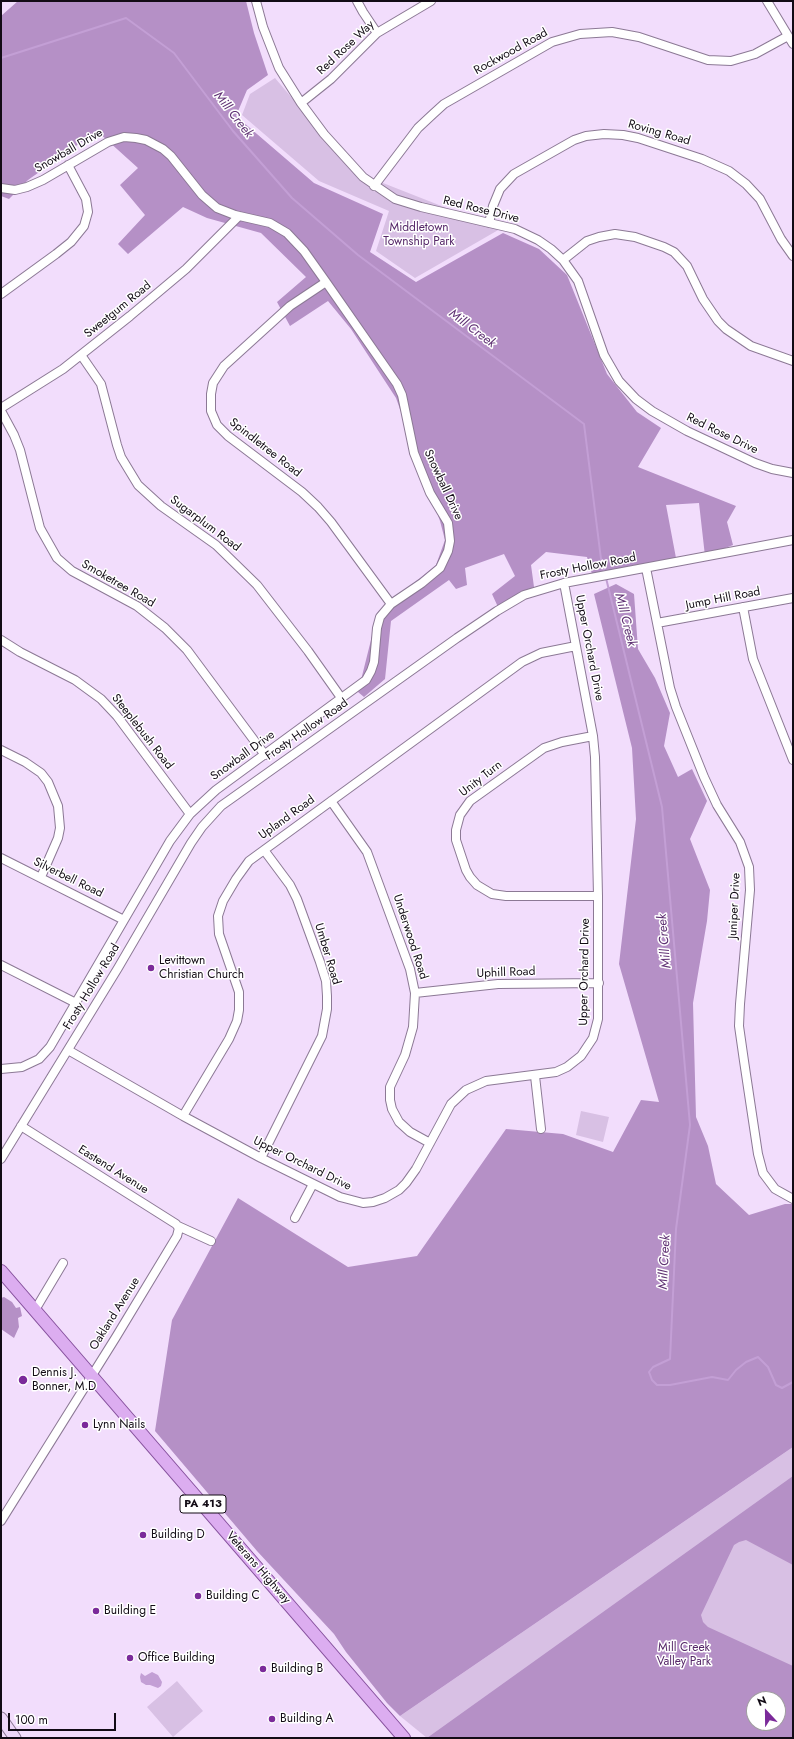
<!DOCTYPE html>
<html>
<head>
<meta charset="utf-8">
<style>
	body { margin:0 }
	#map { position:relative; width:794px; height:1739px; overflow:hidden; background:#f2ddfc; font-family:Jost,sans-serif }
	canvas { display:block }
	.frame { position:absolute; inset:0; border:2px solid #120b15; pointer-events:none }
	.north { position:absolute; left:746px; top:1691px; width:40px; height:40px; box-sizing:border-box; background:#fff; border:1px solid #a09da1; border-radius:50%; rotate:338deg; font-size:11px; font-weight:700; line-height:16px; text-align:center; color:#120b15 }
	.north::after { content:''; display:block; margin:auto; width:14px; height:18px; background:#7b2a9a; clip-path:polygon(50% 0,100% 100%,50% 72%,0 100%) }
	.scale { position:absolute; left:8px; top:1713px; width:108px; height:18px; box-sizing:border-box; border:2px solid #120b15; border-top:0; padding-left:5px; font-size:12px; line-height:14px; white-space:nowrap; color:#120b15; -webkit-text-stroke:3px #fff; paint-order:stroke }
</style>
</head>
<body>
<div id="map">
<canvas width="794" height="1739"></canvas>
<div class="frame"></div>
<div class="north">N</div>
<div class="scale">100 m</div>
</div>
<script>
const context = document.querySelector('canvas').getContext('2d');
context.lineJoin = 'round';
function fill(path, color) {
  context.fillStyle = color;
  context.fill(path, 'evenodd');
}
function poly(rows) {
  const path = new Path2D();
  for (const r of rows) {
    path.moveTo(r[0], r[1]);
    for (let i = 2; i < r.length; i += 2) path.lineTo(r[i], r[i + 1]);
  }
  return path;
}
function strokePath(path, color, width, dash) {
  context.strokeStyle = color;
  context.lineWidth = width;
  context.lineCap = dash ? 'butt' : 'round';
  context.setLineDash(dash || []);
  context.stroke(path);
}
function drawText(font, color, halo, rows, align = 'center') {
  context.font = font + ' Jost,sans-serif';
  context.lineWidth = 3;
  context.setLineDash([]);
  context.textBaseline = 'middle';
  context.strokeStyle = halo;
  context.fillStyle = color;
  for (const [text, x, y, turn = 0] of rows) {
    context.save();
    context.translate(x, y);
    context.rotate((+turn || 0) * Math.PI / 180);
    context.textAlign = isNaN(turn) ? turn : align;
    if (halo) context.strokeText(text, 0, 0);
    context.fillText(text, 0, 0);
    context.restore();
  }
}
const green = poly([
	[275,78,355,172,500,229,415,278,376,251,389,211,319,181,242,115,250,94],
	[581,1111,609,1117,603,1142,576,1135],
	[793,1447,793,1738,427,1738,400,1716],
	[754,1699,778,1699,778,1723,754,1723],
	[177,1681,203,1711,173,1737,147,1707]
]);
const forest = poly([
	[18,1,246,1,254,33,268,75,247,90,236,116,314,183,383,214,370,252,416,282,503,233,539,249,567,275,607,374,637,412,661,428,638,467,736,506,727,522,733,545,705,556,699,503,666,505,676,558,592,574,587,557,546,552,531,565,534,587,498,607,492,594,515,576,504,554,465,568,467,585,456,589,449,580,391,621,385,679,364,697,358,692,378,612,436,565,445,540,440,521,396,398,351,329,328,301,290,326,277,302,306,277,261,233,207,218,183,207,128,254,118,244,145,215,120,185,138,168,97,131,28,180,9,199,1,196,1,16],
	[616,584,634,594,638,649,655,678,670,713,664,746,678,777,692,769,707,801,690,839,710,890,707,921,693,1003,696,1117,708,1146,716,1184,749,1215,785,1204,793,1204,793,1447,400,1716,387,1703,346,1652,334,1634,257,1551,155,1431,172,1320,238,1198,348,1267,417,1256,506,1129,563,1134,613,1152,641,1100,659,1102,619,964,636,819,632,748,594,594],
	[4,1297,12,1302,16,1308,20,1307,22,1316,18,1318,19,1327,14,1338,1,1329,1,1298],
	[793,1476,793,1565,746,1540,739,1542,734,1545,701,1615,703,1622,708,1627,793,1666,793,1738,427,1738],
	[754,1699,778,1699,778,1723,754,1723]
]);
const water = poly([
	[152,1672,158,1675,162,1682,161,1686,158,1688,150,1685,146,1685,141,1682,140,1677,141,1673,145,1676]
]);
const stream = poly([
	[1,58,126,18,174,53,233,131,292,198,358,255,584,424,601,559,605,574],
	[606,578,662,807,690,1125,676,1229,670,1359,653,1367,649,1372,652,1380,657,1385,670,1385,712,1377,728,1380,736,1370,746,1362,758,1357,768,1367,776,1385,782,1388,793,1382]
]);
const street = poly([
	[256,1,263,27,279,68,301,103,324,134,363,177,395,199,421,207,515,229,538,240,551,249,563,260,578,281,604,355,619,381,636,399,652,411,687,431,755,463,772,469,793,473],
	[357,1,363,12,377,33],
	[767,1,793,44],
	[301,103,331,79,377,33,431,1],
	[374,186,418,128,433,114,444,104,552,42,580,34,612,32,639,37,708,60,731,61,755,54,788,36],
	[1,188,15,190,27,187,43,180,108,142,124,137,136,138,146,140,163,149,171,156,202,195,217,208,235,215,270,223,287,233,304,251,326,282,397,384,402,395,414,453,430,493,448,523,450,541,448,551,440,568,422,583,391,604,380,617,377,628,374,662,371,671,366,680,216,790,190,814,170,841,50,1047,39,1059,22,1067,1,1069],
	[489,223,493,206,500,189,514,174,574,140,586,136,604,134,623,135,638,138,702,159,729,171,746,184,760,199,781,239,793,256],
	[563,260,587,241,599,237,615,234,635,237,664,247,674,252,687,266,703,299,718,321,726,329,751,346,793,361],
	[326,282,290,306,224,366,213,383,211,394,211,411,217,425,228,436,302,492,318,507,331,522,391,604],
	[1,294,56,254,71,242,84,226,88,212,86,199,68,165],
	[81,355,101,384,117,445,121,457,138,485,161,506,216,545,257,585,308,651,342,699],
	[1,408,63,369,130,316,186,269,239,216],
	[1,411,14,435,20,450,40,528,57,558,72,571,137,606,165,628,187,650,265,755],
	[646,568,670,688,676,707,704,777,717,805,740,842,749,867,750,890,740,1004,739,1026,744,1061,758,1154,763,1173,775,1189,793,1199],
	[743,607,753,659,793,760],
	[657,623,793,598],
	[1,640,20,652,75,680,101,699,117,716,190,814],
	[593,736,562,742,544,748,470,801,460,815,456,830,456,840,466,870,470,877,477,885,492,894,506,896,598,896],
	[1,750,25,762,41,773,48,782,58,806,60,828,58,838,41,877],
	[331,801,367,852,410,969,415,993,413,1027,405,1055,390,1087,390,1100,392,1109,399,1122,410,1132,430,1143],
	[1,858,124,920],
	[1,965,76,1003],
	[415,993,498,984,599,983],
	[68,1050,183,1116,261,1158,340,1197,363,1203,373,1202,385,1198,399,1190,406,1183,416,1169,451,1104,466,1090,486,1081,556,1072,567,1067,581,1056,593,1038,598,1019,598,896,595,757,593,736,564,583],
	[535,1076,541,1129],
	[183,1116,229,1039,237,1021,239,1010,239,992,219,934,218,916,223,901,236,879,249,861,522,662,541,653,576,646],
	[261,1158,322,1036,327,1009,327,996,326,981,320,962,297,899,290,885,264,850],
	[1,1159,118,968,191,843,202,827,221,806,457,638,497,611,524,595,564,583,793,540],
	[295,1218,313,1184],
	[178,1226,211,1241],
	[35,1310,63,1263],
	[1,1521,116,1337,177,1236,179,1228,176,1224,21,1126]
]);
const secondary = poly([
	[1,1718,15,1738]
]);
const primary = poly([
	[1,1271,404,1738]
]);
const markers = [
	[151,968,4,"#7b2a9a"],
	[23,1380,5,"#7b2a9a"],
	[85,1425,4,"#7b2a9a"],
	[143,1535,4,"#7b2a9a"],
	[198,1596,4,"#7b2a9a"],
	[96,1611,4,"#7b2a9a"],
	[130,1658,4,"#7b2a9a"],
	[263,1669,4,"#7b2a9a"],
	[272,1719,4,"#7b2a9a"]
];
const shields = [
	[203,1504,46]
];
const shieldNames = [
	["PA 413",203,1504]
];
const streetNames = [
	["Red Rose Way",346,48,-43],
	["Rockwood Road",511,52,-29],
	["Roving Road",659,133,16],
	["Snowball Drive",69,151,-30],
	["Red Rose Drive",481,210,14],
	["Sweetgum Road",118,310,-39],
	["Red Rose Drive",722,434,26],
	["Spindletree Road",265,448,38],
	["Snowball Drive",443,485,65],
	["Sugarplum Road",205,524,37],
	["Frosty Hollow Road",588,567,-11],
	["Smoketree Road",118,584,30],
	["Jump Hill Road",723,599,-11],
	["Upper Orchard Drive",589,648,79],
	["Frosty Hollow Road",307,730,-35],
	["Steeplebush Road",142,732,52],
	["Snowball Drive",243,756,-36],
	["Unity Turn",481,779,-38],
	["Upland Road",287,818,-36],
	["Silverbell Road",68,878,26],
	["Juniper Drive",735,906,-87],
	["Underwood Road",410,937,72],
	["Umber Road",327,954,73],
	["Upper Orchard Drive",585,972,-89],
	["Uphill Road",506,973,-2],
	["Frosty Hollow Road",92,987,-59],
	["Upper Orchard Drive",302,1164,26],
	["Eastend Avenue",113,1170,32],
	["Oakland Avenue",115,1314,-58],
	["Veterans Highway",258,1568,49]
];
const parkNames = [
	["Middletown",419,228],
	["Township Park",419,242],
	["Mill Creek",684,1648],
	["Valley Park",684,1662]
];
const poiNames = [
	["Levittown",159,961],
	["Christian Church",159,975],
	["Dennis J.",32,1373],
	["Bonner, M.D",32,1387],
	["Lynn Nails",93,1425],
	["Building D",151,1535],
	["Building C",206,1596],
	["Building E",104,1611],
	["Office Building",138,1658],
	["Building B",271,1669],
	["Building A",280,1719]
];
const waterNames = [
	["Mill Creek",233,115,52],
	["Mill Creek",472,329,37],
	["Mill Creek",625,620,76],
	["Mill Creek",665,941,-95],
	["Mill Creek",665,1262,-87]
];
fill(green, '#d8c0e4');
fill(forest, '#b590c6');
fill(water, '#c39fd5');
strokePath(stream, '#c39fd5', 2);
strokePath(street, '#8c7995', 10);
strokePath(secondary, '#8c7995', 13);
strokePath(primary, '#86519d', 14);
strokePath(street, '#fff', 8);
strokePath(secondary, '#edd6f8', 11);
strokePath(primary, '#dcadf0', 12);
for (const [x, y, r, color] of markers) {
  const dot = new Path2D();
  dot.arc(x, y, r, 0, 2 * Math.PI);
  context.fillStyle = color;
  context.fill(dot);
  strokePath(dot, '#fff', 1.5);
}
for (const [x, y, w] of shields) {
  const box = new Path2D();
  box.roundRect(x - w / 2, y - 9, w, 18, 3);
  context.fillStyle = '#fff';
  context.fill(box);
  strokePath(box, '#120b15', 1);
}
drawText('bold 11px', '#120b15', null, shieldNames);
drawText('12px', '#120b15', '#fff', streetNames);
drawText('12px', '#552768', '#fff', parkNames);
drawText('12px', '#120b15', '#fff', poiNames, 'left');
drawText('italic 13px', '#5f3173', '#fff', waterNames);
</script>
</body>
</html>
